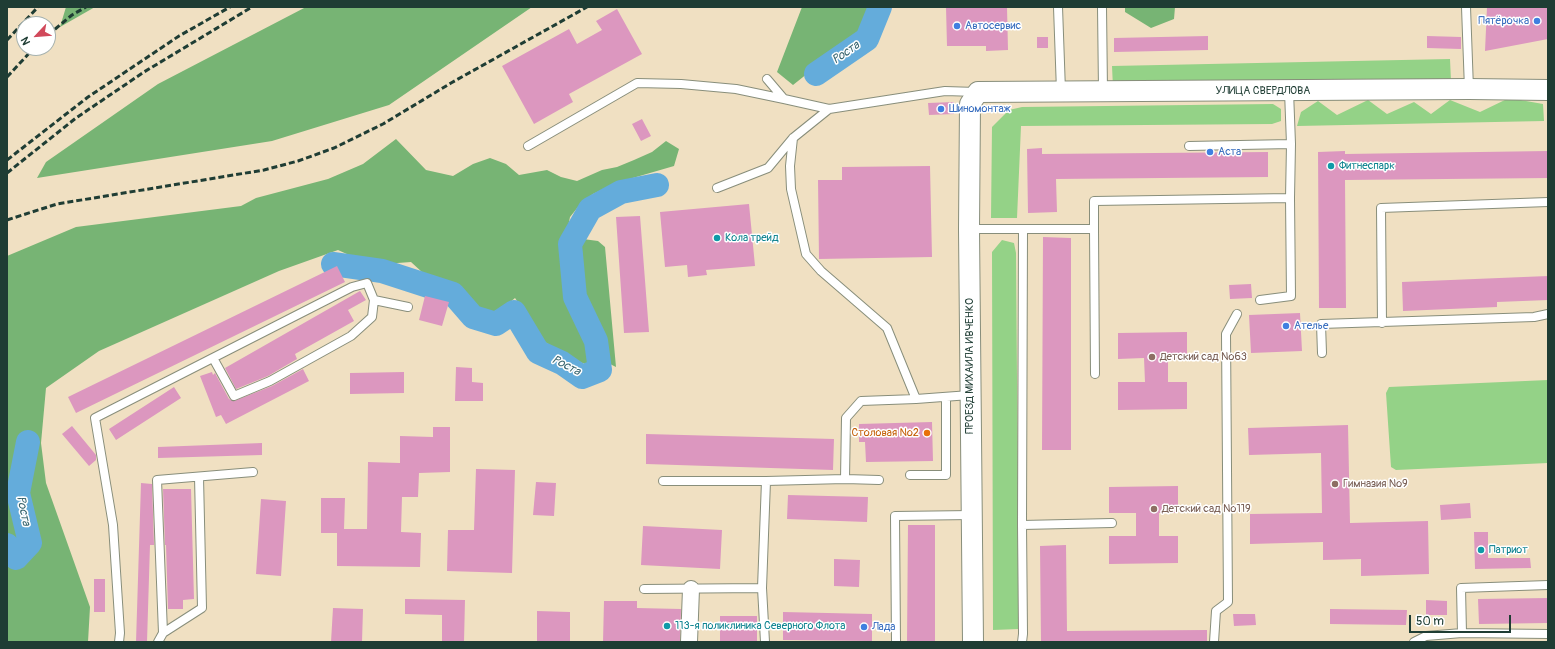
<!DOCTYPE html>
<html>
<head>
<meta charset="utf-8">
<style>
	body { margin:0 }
	#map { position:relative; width:1555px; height:649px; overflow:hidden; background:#f0e0c2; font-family:Pangolin,sans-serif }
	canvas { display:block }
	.frame { position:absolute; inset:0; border:8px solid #1f3d34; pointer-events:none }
	.north { position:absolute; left:16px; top:16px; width:40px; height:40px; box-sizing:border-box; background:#fff; border:1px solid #a5b1ae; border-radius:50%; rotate:244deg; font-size:11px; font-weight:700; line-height:16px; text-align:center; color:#1f3d34 }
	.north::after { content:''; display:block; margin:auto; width:14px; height:18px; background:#d1495b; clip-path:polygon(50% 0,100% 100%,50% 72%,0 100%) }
	.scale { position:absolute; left:1409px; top:615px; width:102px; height:18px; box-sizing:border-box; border:2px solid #1f3d34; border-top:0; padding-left:5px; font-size:12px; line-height:14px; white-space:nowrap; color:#1f3d34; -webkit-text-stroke:3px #fff; paint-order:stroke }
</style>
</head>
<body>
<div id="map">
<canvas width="1555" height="649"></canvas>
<div class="frame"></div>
<div class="north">N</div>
<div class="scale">50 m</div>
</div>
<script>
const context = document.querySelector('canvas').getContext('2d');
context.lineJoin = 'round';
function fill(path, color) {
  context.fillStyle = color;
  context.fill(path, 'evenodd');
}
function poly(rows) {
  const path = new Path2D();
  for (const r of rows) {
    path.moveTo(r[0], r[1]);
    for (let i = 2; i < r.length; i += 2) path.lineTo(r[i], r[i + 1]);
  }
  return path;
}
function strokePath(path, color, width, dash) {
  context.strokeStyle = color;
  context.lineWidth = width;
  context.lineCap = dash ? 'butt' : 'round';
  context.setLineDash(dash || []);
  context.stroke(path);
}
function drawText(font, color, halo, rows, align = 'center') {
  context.font = font + ' Pangolin,sans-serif';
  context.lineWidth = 3;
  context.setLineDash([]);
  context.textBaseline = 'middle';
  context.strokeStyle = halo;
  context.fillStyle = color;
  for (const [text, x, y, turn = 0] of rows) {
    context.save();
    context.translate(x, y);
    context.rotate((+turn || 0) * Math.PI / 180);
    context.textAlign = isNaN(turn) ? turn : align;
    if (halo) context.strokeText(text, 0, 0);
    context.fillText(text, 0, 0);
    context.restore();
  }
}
const green = poly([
	[1450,59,1451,81,1113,88,1112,66],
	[1509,98,1543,104,1544,121,1297,126,1301,112,1318,101,1337,115,1368,100,1387,114,1414,102,1431,114,1450,100,1480,112],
	[1273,104,1281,109,1281,121,1272,124,1021,126,1017,218,991,218,992,127,1009,110,1022,107],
	[1002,240,1014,243,1016,253,1019,629,993,630,992,252],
	[1548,380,1548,463,1396,470,1391,467,1386,393,1389,387]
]);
const forest = poly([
	[66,7,95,7,60,27],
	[306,7,532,7,389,105,272,141,37,178,46,162,158,84],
	[802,7,880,7,876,19,793,85,777,72],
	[1125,7,1175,7,1174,19,1151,28,1125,12],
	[396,139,426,170,453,176,473,164,490,158,506,164,519,175,547,170,561,177,577,181,602,170,617,167,634,160,652,152,666,141,679,149,674,166,619,182,593,194,582,202,570,217,568,227,573,234,583,239,598,241,605,247,616,367,586,352,590,366,570,358,545,342,515,298,495,315,475,306,463,291,435,284,411,262,371,265,338,250,279,271,99,351,46,388,41,443,46,483,90,607,88,642,7,642,7,256,76,227,241,206,256,198,328,179,363,164]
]);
const river = poly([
	[816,74,867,39,880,7],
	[333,264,382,271,453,294,473,317,496,324,514,312,538,352,562,363,582,377,600,370,596,341,575,297,570,244,590,209,621,192,657,185],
	[7,545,16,558,30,543,18,493,28,442]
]);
const building = poly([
	[946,7,1007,7,1008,50,986,51,986,46,947,46],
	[1487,7,1548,7,1548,39,1485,51],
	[617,9,642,54,569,94,573,102,534,124,502,66,569,29,577,44,602,30,596,21],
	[1208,36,1208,50,1114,52,1114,38],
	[1427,36,1461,37,1461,49,1427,48],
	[1037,37,1048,37,1048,48,1037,48],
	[954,102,954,114,929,115,928,103],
	[642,119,651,136,641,141,632,124],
	[1042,148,1042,154,1268,152,1268,177,1056,179,1057,212,1028,213,1027,149],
	[1345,151,1345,154,1548,151,1548,178,1345,180,1346,308,1319,308,1318,152],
	[930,166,932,257,819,259,818,180,842,180,842,167],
	[749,204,755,266,706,270,707,275,688,277,687,265,665,267,660,212],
	[640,216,649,332,624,333,616,217],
	[1043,237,1071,238,1071,450,1042,450],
	[337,266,345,282,76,413,68,397],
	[1548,276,1548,300,1497,302,1497,307,1403,311,1402,282],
	[1251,284,1252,298,1230,299,1229,285],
	[360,291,366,300,348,310,354,321,295,354,297,359,268,376,236,389,225,368],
	[425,296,449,302,442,326,419,320],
	[1300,313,1302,351,1251,353,1249,315],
	[1187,332,1187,358,1168,359,1168,382,1187,382,1187,409,1118,410,1118,382,1145,382,1144,358,1118,359,1118,333],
	[456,367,472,368,472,382,483,383,483,401,455,401],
	[303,369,309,381,226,424,221,415,216,417,200,376,212,372,213,375,215,373,229,399,234,401,272,386],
	[404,372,404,393,350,394,350,373],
	[174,387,181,398,116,440,109,429],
	[932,422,933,461,866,462,865,442,859,442,859,424],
	[1348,425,1350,523,1428,521,1429,574,1361,576,1361,559,1323,560,1323,542,1250,544,1250,514,1322,513,1321,453,1249,455,1248,428],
	[72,426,96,455,96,460,89,466,62,434],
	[433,427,450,427,450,472,419,473,418,497,402,497,401,532,421,533,420,567,337,566,337,533,321,533,321,498,345,498,344,529,367,529,368,462,400,463,400,436,433,437],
	[646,434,834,439,833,470,646,464],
	[262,443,262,455,158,458,158,447],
	[476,469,515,470,512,573,447,571,448,530,474,530],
	[536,482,556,483,554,516,533,515],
	[141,483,152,484,154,545,150,545,147,642,136,642],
	[1178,486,1178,513,1159,513,1159,536,1178,536,1178,563,1109,564,1109,536,1136,536,1136,513,1109,513,1109,487],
	[163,489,191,489,194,599,183,600,183,609,168,609,166,545,165,545],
	[788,495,868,497,867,522,787,519],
	[261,499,286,501,281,576,256,574],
	[1470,503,1471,518,1441,520,1440,505],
	[908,525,935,525,935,642,907,642],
	[643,526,722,530,720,569,641,565],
	[1474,532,1488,532,1488,558,1530,558,1531,568,1475,569],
	[1066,545,1067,631,1207,630,1207,642,1041,642,1040,546],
	[834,559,860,560,859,587,834,586],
	[94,579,105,579,105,612,94,612],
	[1548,598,1548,623,1479,624,1478,599],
	[405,599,465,600,464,642,442,642,442,615,405,614],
	[1426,600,1447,601,1447,615,1426,615],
	[604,601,637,601,637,608,681,609,680,642,603,642],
	[333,608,363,609,362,642,331,642],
	[1330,609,1407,610,1406,625,1330,624],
	[537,611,570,612,570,642,537,642],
	[783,612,872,614,872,641,783,640],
	[1233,614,1255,614,1256,625,1234,626],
	[720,616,757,616,757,642,720,642]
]);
const service = poly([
	[1058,7,1061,91],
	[1102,7,1103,91],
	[1466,7,1469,89],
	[767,79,784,99,829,109],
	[793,138,790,166,791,189,806,254,821,271,887,328,916,399,970,395],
	[528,146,637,83,681,84,736,89,784,99],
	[1189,146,1291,144],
	[717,188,768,168,793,138,829,109,945,91,976,92],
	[970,229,1023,229],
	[1094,229,1095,374],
	[1260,300,1291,296,1290,198],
	[1382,323,1381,208,1548,202],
	[1322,353,1321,324,1534,317,1548,314],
	[213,358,234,396,270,381,351,336,372,317,374,300],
	[910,475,946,475,946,397],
	[845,479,879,480],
	[663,481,766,481,845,479,846,418,861,401,916,399],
	[1022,525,1112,523],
	[762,588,765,642],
	[644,589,762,588,766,481],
	[163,633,202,608,199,477],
	[1462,633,1461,588,1548,585],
	[119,642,120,633,113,525,95,418,352,287,367,283,374,300,408,307],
	[158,642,163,633,157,480,253,472],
	[896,642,895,516,972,515],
	[1022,642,1023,634,1022,525,1023,229,1094,229,1094,201,1290,198,1291,144,1289,91],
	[1214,642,1216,611,1228,602,1226,334,1237,314],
	[1414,642,1426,636,1462,633,1548,634]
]);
const minor = poly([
	[689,642,691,589]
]);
const tertiary = poly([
	[973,642,969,229,970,104,978,92,1469,89,1548,90]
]);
const rail = poly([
	[48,35,72,15,86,7],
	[7,40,38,7],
	[7,77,34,48],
	[7,160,88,97,179,36,230,7],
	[7,173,76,118,144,72,252,7],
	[7,220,57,204,264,170,298,161,334,148,383,124,451,83,587,7]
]);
const markers = [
	[1537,21,4,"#3f7fe0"],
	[957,26,4,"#3f7fe0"],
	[941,109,4,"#3f7fe0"],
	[1210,152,4,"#3f7fe0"],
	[1331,166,4,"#0f9aa8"],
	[717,238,4,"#0f9aa8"],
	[1286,326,4,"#3f7fe0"],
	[1152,357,4,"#8d6e63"],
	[927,433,4,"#e8710a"],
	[1335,484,4,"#8d6e63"],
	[1154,509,4,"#8d6e63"],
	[1481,550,4,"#0f9aa8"],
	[667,626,4,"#0f9aa8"],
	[864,627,4,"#3f7fe0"]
];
const shopNames = [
	["Пятёрочка",1529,21,"right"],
	["Автосервис",965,26],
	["Шиномонтаж",949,109],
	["Аста",1218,152],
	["Ателье",1294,326],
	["Лада",872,627]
];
const streetNames = [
	["УЛИЦА СВЕРДЛОВА",1263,91],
	["ПРОЕЗД МИХАИЛА ИВЧЕНКО",970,366,-90]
];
const cultureNames = [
	["Фитнеспарк",1339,166],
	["Кола трейд",725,238],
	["Патриот",1489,550],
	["113-я поликлиника Северного Флота",675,626]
];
const educationNames = [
	["Детский сад №63",1160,357],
	["Гимназия №9",1343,484],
	["Детский сад №119",1162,509]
];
const foodNames = [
	["Столовая №2",919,433]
];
const waterNames = [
	["Роста",846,53,-35],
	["Роста",566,366,27],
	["Роста",23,511,78]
];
fill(green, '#94d287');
fill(forest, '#77b474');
strokePath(river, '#64acdb', 24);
fill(building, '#dc97bf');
strokePath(service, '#888e7b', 10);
strokePath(minor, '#888e7b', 18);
strokePath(tertiary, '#888e7b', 22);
strokePath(service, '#fff', 8);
strokePath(minor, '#fff', 16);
strokePath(tertiary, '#fff', 20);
strokePath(rail, '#1f3d34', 3, [6, 3]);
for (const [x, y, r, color] of markers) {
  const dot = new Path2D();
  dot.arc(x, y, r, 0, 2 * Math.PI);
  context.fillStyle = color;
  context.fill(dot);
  strokePath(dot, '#fff', 1.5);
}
drawText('11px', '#366cbe', '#fff', shopNames, 'left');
drawText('11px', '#1f3d34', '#fff', streetNames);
drawText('11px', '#0d838f', '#fff', cultureNames, 'left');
drawText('11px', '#785e54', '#fff', educationNames, 'left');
drawText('11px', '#c56008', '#fff', foodNames, 'right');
drawText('italic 12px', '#37646e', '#fff', waterNames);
</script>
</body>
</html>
